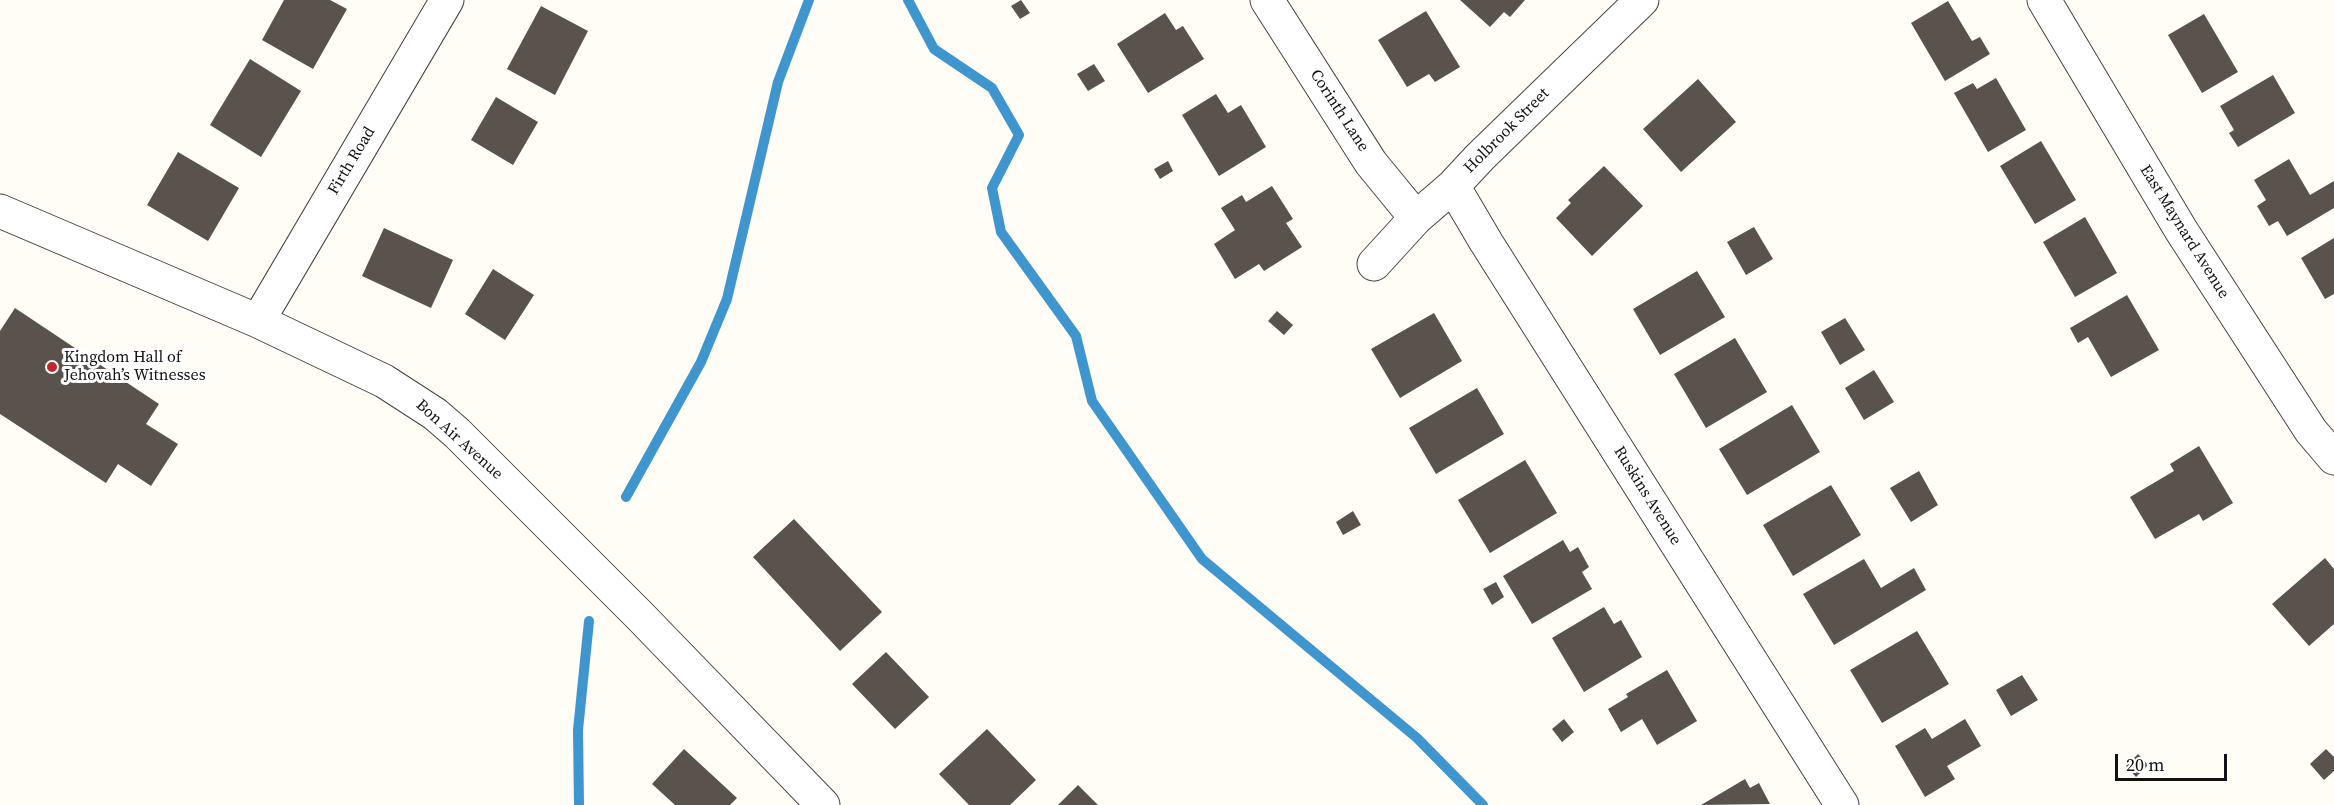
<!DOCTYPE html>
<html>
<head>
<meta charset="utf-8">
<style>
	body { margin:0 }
	#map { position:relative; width:2334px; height:805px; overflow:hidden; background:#fffdf5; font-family:"Source Serif 4",serif }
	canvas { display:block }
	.scale { position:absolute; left:2115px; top:754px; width:112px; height:27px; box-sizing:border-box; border:3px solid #111; border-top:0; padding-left:8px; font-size:18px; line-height:21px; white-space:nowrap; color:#111; -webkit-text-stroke:4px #fff; paint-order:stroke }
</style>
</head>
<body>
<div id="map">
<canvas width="2334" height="805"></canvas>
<div class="scale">20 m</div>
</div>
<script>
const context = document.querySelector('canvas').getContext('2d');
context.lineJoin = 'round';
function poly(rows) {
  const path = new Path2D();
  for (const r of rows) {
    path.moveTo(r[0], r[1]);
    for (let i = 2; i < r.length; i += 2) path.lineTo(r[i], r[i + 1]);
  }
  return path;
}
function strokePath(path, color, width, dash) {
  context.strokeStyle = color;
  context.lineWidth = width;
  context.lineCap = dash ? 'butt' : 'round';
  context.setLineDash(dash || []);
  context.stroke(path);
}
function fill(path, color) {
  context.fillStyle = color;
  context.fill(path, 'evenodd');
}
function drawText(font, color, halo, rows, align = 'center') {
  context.font = font + ' "Source Serif 4",serif';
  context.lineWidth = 6;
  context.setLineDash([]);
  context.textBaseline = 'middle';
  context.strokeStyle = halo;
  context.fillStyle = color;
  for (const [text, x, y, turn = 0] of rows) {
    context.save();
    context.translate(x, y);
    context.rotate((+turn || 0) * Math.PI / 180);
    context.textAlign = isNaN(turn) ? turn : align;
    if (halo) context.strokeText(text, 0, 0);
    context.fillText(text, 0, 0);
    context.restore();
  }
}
const stream = poly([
	[908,0,934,49,992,88,1019,135,992,188,1001,232,1076,336,1092,401,1202,559,1417,738,1483,805],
	[626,497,701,362,727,299,778,82,809,0],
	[579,805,578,730,589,621]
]);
const building = poly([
	[284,0,330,0,347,9,313,69,262,40],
	[1021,0,1030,13,1020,19,1011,6],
	[1460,0,1525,0,1510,17,1504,12,1490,27],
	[1948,1,1972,41,1980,37,1990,54,1945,81,1911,23],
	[541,6,588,31,555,95,507,69],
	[1426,11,1460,67,1435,82,1429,74,1407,87,1378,40],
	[1165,13,1176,30,1183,26,1204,59,1148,93,1117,44],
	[2204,14,2238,72,2202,93,2168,35],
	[250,59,301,91,261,157,210,125],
	[1094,64,1105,81,1088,91,1077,74],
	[2273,75,2295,113,2238,147,2229,133,2234,130,2220,106],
	[1996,78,2026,130,1988,152,1954,93,1973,83,1977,89],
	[1698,79,1736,122,1681,172,1643,129],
	[1216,94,1228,113,1241,105,1266,147,1219,176,1182,115],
	[496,97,538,122,513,165,471,140],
	[2041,141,2076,200,2035,224,2000,166],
	[178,152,239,188,208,241,147,205],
	[2289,159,2310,195,2334,181,2334,208,2287,236,2278,221,2269,226,2257,206,2266,200,2254,180],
	[1168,161,1173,171,1160,179,1154,169],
	[1604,166,1643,206,1592,256,1556,218,1571,203,1568,200],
	[1272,186,1293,219,1286,223,1302,247,1264,271,1259,264,1235,279,1214,244,1235,230,1221,208,1242,195,1246,202],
	[2085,217,2117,273,2075,297,2043,242],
	[1754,227,1773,259,1746,275,1727,242],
	[384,228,453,260,431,308,362,276],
	[2334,238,2334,294,2325,299,2301,258],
	[493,269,534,295,505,340,465,314],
	[1697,271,1725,317,1660,355,1633,309],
	[2127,295,2159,350,2111,377,2088,337,2078,343,2070,328],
	[15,308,159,404,146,424,178,444,151,486,118,464,106,483,0,414,0,331],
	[1277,311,1293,325,1284,335,1268,321],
	[1434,313,1462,361,1400,398,1371,349],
	[1845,318,1865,350,1840,365,1821,332],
	[1735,338,1767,392,1706,428,1674,374],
	[1874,370,1894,402,1864,420,1845,388],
	[1477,388,1504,434,1436,474,1409,428],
	[1792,405,1820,452,1747,495,1719,449],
	[2199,446,2233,503,2203,521,2199,514,2155,539,2130,497,2174,471,2170,464],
	[1525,460,1557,513,1490,553,1458,500],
	[1919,471,1938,505,1911,522,1890,488],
	[1831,485,1861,535,1793,576,1763,525],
	[1353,511,1361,525,1343,535,1336,522],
	[794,519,882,612,840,651,753,557],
	[1563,540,1570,552,1578,547,1589,567,1582,572,1592,589,1532,624,1503,576],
	[2325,558,2334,569,2334,624,2309,646,2272,604],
	[1864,559,1881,588,1914,568,1926,590,1834,645,1803,594],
	[1496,582,1504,597,1492,605,1483,589],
	[1604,607,1614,624,1621,620,1642,657,1584,692,1552,638],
	[1917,631,1949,684,1882,723,1850,670],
	[886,652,929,697,895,729,852,684],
	[1667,670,1697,721,1657,745,1642,719,1621,732,1608,709,1628,697,1626,694],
	[2022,675,2038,700,2011,716,1996,690],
	[1564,719,1574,732,1562,742,1552,729],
	[1965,719,1981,746,1947,766,1955,779,1925,797,1895,746,1925,728,1932,739],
	[987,729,1036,780,1010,805,969,805,939,774],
	[684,749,737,798,730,805,675,805,652,784],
	[2326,749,2334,757,2334,771,2324,780,2310,764],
	[2138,754,2148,765,2136,777,2126,766],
	[1745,779,1750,788,1759,783,1770,804,1701,805],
	[1078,785,1098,805,1058,805]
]);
const minor = poly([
	[1267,0,1371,163,1416,218],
	[2044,0,2181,230,2311,431,2334,458],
	[1453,186,1486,242,1842,805],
	[0,211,258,321,384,381,435,414,457,433,641,617,823,805],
	[1374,264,1416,218,1453,186,1480,157,1642,0],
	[258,321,447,0]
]);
const markers = [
	[52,367,6,"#c4262e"]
];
const streetNames = [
	["Corinth Lane",1339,111,57],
	["Holbrook Street",1507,131,-45],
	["Firth Road",352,161,-59],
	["East Maynard Avenue",2184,232,58],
	["Bon Air Avenue",459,440,42],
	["Ruskins Avenue",1647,496,58]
];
const poiNames = [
	["Kingdom Hall of",64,358],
	["Jehovah’s Witnesses",64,376]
];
strokePath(stream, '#3f96cf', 10);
fill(building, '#5a524d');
strokePath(minor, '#444', 35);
strokePath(minor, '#fff', 33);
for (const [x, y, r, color] of markers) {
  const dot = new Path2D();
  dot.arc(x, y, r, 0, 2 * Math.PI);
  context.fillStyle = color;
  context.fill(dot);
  strokePath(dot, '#fff', 2);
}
drawText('16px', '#111', '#fff', streetNames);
drawText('16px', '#111', '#fff', poiNames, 'left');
</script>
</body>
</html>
